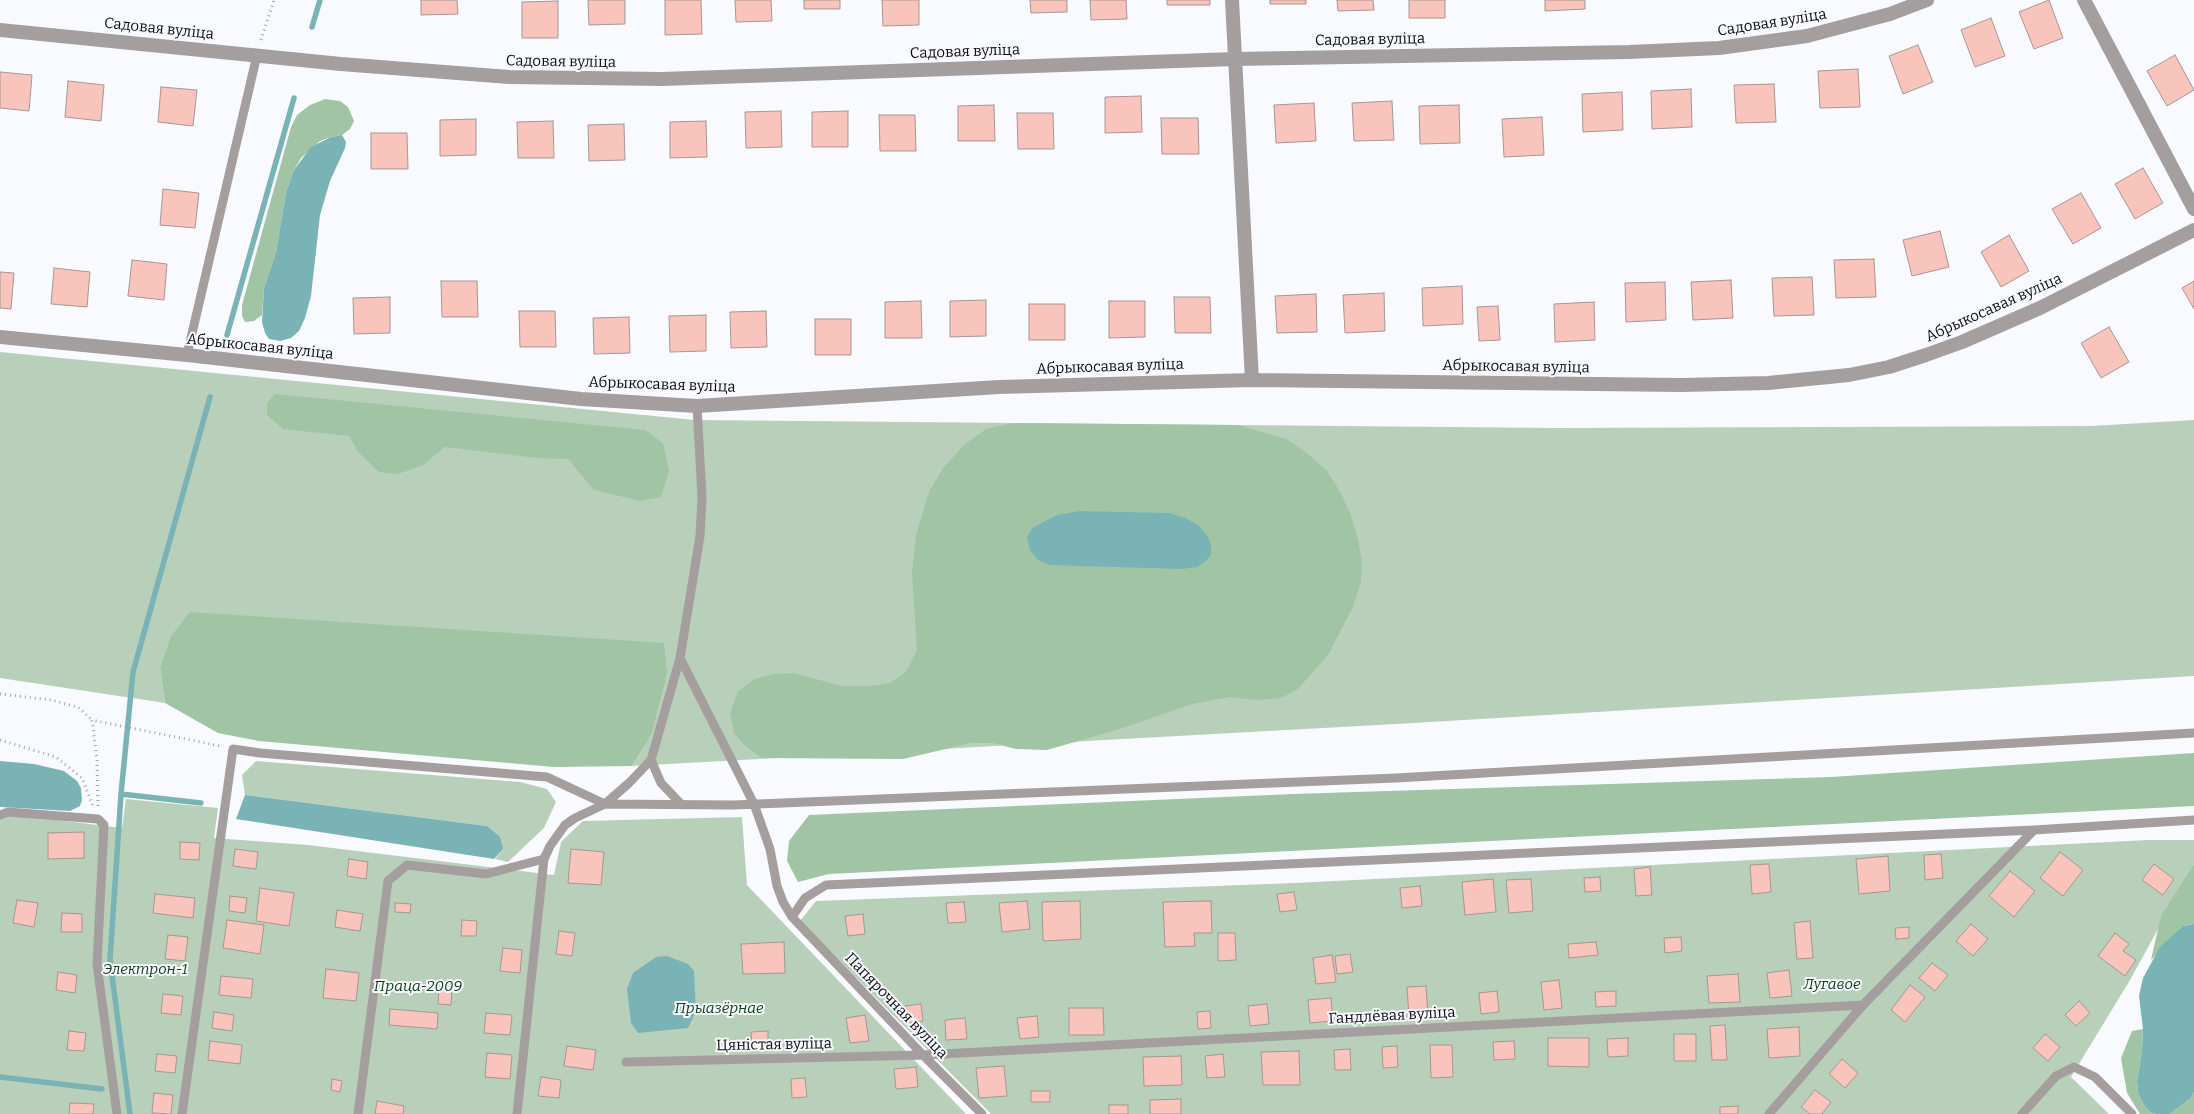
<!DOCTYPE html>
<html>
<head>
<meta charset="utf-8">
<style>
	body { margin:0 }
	canvas { display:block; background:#f9faff }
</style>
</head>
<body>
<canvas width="2194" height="1114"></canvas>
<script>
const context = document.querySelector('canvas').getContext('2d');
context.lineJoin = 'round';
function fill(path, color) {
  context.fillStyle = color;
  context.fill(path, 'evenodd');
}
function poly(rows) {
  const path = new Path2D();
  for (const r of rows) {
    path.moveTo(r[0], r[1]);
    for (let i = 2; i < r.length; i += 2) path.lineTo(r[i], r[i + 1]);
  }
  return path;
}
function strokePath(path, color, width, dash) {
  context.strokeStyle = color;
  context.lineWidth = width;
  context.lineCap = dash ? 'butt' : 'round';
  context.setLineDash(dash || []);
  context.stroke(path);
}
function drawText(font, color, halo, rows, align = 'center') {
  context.font = font + ' Bitter,serif';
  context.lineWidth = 4;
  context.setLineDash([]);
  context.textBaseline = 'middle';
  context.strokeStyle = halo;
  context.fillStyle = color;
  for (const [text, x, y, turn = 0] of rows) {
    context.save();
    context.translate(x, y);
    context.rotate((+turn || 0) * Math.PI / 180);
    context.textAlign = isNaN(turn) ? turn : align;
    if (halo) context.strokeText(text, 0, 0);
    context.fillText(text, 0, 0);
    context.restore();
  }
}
const green = poly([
	[0,352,695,420,1557,428,2091,426,2194,420,2194,676,1414,723,632,766,651,736,160,669,165,703,0,678],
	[256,761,520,782,547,789,556,802,544,828,508,862,495,859,503,849,487,826,245,795,242,775],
	[126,799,218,808,214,838,308,845,554,875,561,842,583,821,742,817,747,885,966,1114,0,1114,0,813,122,828],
	[2148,840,2194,840,2194,864,2130,980,2071,1077,2109,1114,991,1114,800,921,816,901,1295,883]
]);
const forest = poly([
	[325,99,340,101,348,107,354,121,350,129,342,135,331,137,320,141,301,158,294,170,286,192,276,252,264,288,262,315,254,321,245,322,242,316,242,305,291,127,297,115,310,105],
	[275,394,645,430,663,443,669,471,661,497,640,501,594,490,568,459,537,458,445,447,423,465,398,474,379,472,358,452,349,436,283,429,267,415,267,403],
	[1012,423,1238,425,1286,439,1307,453,1327,471,1339,490,1350,513,1358,539,1362,562,1361,583,1352,609,1328,655,1298,689,1281,698,1256,700,1230,697,1192,704,1120,729,1047,750,1016,749,993,743,971,743,903,759,762,758,744,745,734,733,730,713,738,691,755,679,773,674,794,673,842,686,870,686,890,683,906,672,917,650,912,572,916,535,929,492,943,468,965,444,986,429],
	[190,612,664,643,667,674,651,736,632,766,554,767,259,741,218,733,165,703,160,669,171,636],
	[2194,753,2194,806,829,874,798,882,787,861,789,841,809,815,1293,794,1831,777],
	[2194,864,2194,924,2183,926,2151,960,2161,916],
	[2143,1029,2142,1050,2137,1082,2138,1093,2143,1104,2150,1112,2156,1114,2140,1114,2127,1093,2121,1058,2132,1031],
	[2194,1092,2194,1114,2170,1114,2191,1098]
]);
const water = poly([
	[342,135,346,142,345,148,330,181,320,215,311,296,305,318,299,331,291,338,280,341,269,339,265,333,262,322,264,288,276,252,286,192,294,170,311,147,331,137],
	[1080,511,1169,513,1185,518,1198,525,1207,535,1211,545,1211,555,1205,562,1197,567,1182,569,1049,565,1038,560,1030,550,1027,538,1032,528,1057,515],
	[0,761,34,764,64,771,77,781,81,788,82,800,80,806,70,811,0,807],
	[245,795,487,826,500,837,503,849,494,859,236,819],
	[2194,924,2194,1092,2191,1098,2170,1114,2156,1114,2150,1112,2143,1104,2138,1093,2137,1082,2142,1050,2143,1029,2139,996,2143,978,2160,947,2183,926],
	[667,956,688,964,694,971,696,1011,688,1028,638,1033,631,1023,627,989,633,973,656,957]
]);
const stream = poly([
	[312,27,320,0],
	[227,335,294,98],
	[121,794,201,803],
	[0,1077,102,1089],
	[130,1114,110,960,121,794,133,672,210,397]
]);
const building = poly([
	[421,0,457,0,458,14,421,15,421,0],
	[588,0,625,0,625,24,589,25,588,0],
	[665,0,701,0,702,34,665,35,665,0],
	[735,0,771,0,772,21,736,22,735,0],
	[804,0,840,0,840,9,804,9,804,0],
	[882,0,919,0,919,25,883,26,882,0],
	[1030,0,1067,0,1067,12,1031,13,1030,0],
	[1090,0,1126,0,1127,19,1091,20,1090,0],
	[1167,0,1210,0,1210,5,1167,5,1167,0],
	[1270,0,1306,0,1306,4,1270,4,1270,0],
	[1337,0,1373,0,1374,10,1338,11,1337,0],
	[1409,0,1445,0,1445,18,1409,18,1409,0],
	[1545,0,1585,0,1585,9,1545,11,1545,0],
	[2049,0,2063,38,2034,49,2019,12,2049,0],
	[558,1,558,38,522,38,522,2,558,1],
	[1991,18,2005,56,1975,67,1961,30,1991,18],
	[1918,45,1933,82,1903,94,1889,56,1918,45],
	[2175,55,2194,90,2167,106,2147,71,2175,55],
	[1858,69,1860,107,1820,108,1818,71,1858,69],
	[0,72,32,75,29,111,0,108,0,72],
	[68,81,104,85,101,121,65,117,68,81],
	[1774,84,1776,122,1736,123,1734,85,1774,84],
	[161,87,197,90,193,126,158,122,161,87],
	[1691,89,1692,127,1652,129,1651,91,1691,89],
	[1622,92,1623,130,1583,132,1582,94,1622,92],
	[1141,96,1142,132,1105,133,1105,97,1141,96],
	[1392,101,1394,140,1354,141,1352,103,1392,101],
	[1314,103,1316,141,1276,143,1274,105,1314,103],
	[994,105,995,141,958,141,958,106,994,105],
	[1459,105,1460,143,1420,144,1419,106,1459,105],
	[781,111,782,147,746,148,745,112,781,111],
	[848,111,848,147,812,147,812,112,848,111],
	[1017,113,1053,113,1054,149,1018,149,1017,113],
	[879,115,915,115,916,151,880,151,879,115],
	[1542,117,1544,155,1504,157,1502,119,1542,117],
	[1161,118,1198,118,1199,154,1162,154,1161,118],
	[476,119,476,155,440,156,440,120,476,119],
	[553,121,554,158,518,158,517,122,553,121],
	[706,121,707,157,670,158,670,122,706,121],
	[624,124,625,160,589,161,588,125,624,124],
	[371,133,407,133,408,169,371,169,371,133],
	[2143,168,2163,203,2135,219,2115,184,2143,168],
	[163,189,199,193,195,228,160,225,163,189],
	[2081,193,2101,228,2073,244,2052,209,2081,193],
	[1940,231,1949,267,1912,276,1903,240,1940,231],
	[2009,235,2029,271,2001,287,1981,252,2009,235],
	[1874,259,1876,297,1836,298,1834,260,1874,259],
	[132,260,167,264,164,300,128,296,132,260],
	[54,268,90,272,87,307,51,304,54,268],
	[0,272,14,273,11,309,0,308,0,272],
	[1812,277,1814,315,1774,316,1772,278,1812,277],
	[1731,280,1733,318,1693,320,1691,282,1731,280],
	[441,281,477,281,478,317,442,317,441,281],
	[2194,281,2194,309,2182,288,2194,281],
	[1665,282,1666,320,1626,322,1625,283,1665,282],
	[1462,286,1463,324,1423,326,1422,288,1462,286],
	[1384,293,1385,331,1345,333,1343,295,1384,293],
	[1316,294,1317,332,1277,333,1275,296,1316,294],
	[390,297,390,333,354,334,353,298,390,297],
	[1174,297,1210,297,1211,333,1175,333,1174,297],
	[986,300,986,336,950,337,950,301,986,300],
	[921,301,922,338,885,338,885,302,921,301],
	[1109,301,1145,301,1145,337,1109,338,1109,301],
	[1594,302,1595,340,1555,342,1554,304,1594,302],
	[1029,304,1065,304,1065,340,1029,340,1029,304],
	[1498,306,1500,340,1479,341,1477,307,1498,306],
	[519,311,555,311,556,347,520,347,519,311],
	[766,311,767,347,731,348,730,312,766,311],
	[706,315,706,351,670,352,669,316,706,315],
	[629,317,630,353,594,354,593,318,629,317],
	[815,319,851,319,851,355,815,355,815,319],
	[2109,327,2129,362,2101,378,2081,343,2109,327],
	[84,832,84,858,48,859,48,833,84,832],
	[180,842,200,843,199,860,180,859,180,842],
	[235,849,258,852,256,869,233,866,235,849],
	[571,849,604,852,601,885,568,883,571,849],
	[2060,852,2083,870,2063,896,2040,878,2060,852],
	[1941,854,1943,878,1925,880,1924,855,1941,854],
	[1888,856,1890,891,1859,894,1856,859,1888,856],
	[349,859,368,862,366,879,347,876,349,859],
	[1769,864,1771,892,1752,894,1750,865,1769,864],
	[2154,864,2174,879,2163,895,2142,880,2154,864],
	[1650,867,1652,895,1636,896,1634,869,1650,867],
	[2010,871,2035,891,2014,917,1989,896,2010,871],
	[1600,877,1601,891,1585,892,1584,878,1600,877],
	[1493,879,1496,912,1465,915,1462,882,1493,879],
	[1531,879,1533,911,1509,913,1506,880,1531,879],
	[1420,886,1422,906,1402,908,1400,888,1420,886],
	[260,888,294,893,289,926,256,921,260,888],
	[1294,892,1297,910,1280,912,1277,894,1294,892],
	[155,894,195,898,193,918,153,913,155,894],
	[230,896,247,898,245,913,229,911,230,896],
	[17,900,38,903,34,927,13,923,17,900],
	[1027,901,1030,929,1002,932,999,903,1027,901],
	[1080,901,1081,939,1043,941,1042,902,1080,901],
	[1211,901,1212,933,1194,933,1195,946,1165,947,1163,902,1211,901],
	[964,902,966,922,948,923,946,903,964,902],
	[395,903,411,904,410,913,395,912,395,903],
	[337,910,363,914,360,931,335,927,337,910],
	[62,913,82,914,82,932,61,932,62,913],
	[863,914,865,934,848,936,845,916,863,914],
	[227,920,264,925,260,954,223,948,227,920],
	[462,920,477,921,476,936,461,936,462,920],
	[1810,921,1813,958,1797,959,1794,923,1810,921],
	[1971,924,1988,939,1973,956,1956,941,1971,924],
	[1909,927,1909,938,1896,939,1895,928,1909,927],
	[559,931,575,933,572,956,556,954,559,931],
	[1218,933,1235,933,1236,960,1218,961,1218,933],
	[2115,933,2129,944,2123,951,2136,960,2125,976,2098,956,2115,933],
	[168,935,188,937,185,961,165,959,168,935],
	[1681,937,1682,951,1665,953,1664,938,1681,937],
	[784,942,785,973,743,974,741,944,784,942],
	[1596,942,1598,955,1569,958,1568,944,1596,942],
	[503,948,522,950,520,973,500,971,503,948],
	[1350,954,1353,972,1337,974,1335,956,1350,954],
	[1332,955,1336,982,1316,984,1313,958,1332,955],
	[1932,963,1948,975,1935,991,1919,978,1932,963],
	[326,969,359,973,356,1001,323,998,326,969],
	[1789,970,1792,996,1770,998,1767,973,1789,970],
	[58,972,77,975,75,993,56,990,58,972],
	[1738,974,1740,1002,1709,1003,1707,976,1738,974],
	[221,976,253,979,251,998,219,995,221,976],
	[1559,980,1562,1008,1544,1010,1541,982,1559,980],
	[1910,985,1925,997,1905,1022,1891,1010,1910,985],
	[1426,986,1428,1015,1409,1017,1407,987,1426,986],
	[439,988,452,989,451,1005,438,1004,439,988],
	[1497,991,1499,1012,1481,1014,1479,993,1497,991],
	[1616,991,1616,1006,1596,1007,1595,992,1616,991],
	[163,994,183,996,181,1015,161,1013,163,994],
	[1331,998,1333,1021,1310,1023,1308,1000,1331,998],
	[2079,1001,2090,1013,2076,1026,2065,1015,2079,1001],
	[921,1004,923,1021,907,1023,905,1006,921,1004],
	[1267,1004,1269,1024,1250,1026,1248,1006,1267,1004],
	[1069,1008,1103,1008,1104,1035,1069,1035,1069,1008],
	[390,1009,438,1013,437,1029,389,1025,390,1009],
	[1210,1011,1211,1028,1198,1029,1197,1012,1210,1011],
	[214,1012,234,1015,232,1031,212,1028,214,1012],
	[486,1013,512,1015,510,1035,484,1033,486,1013],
	[865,1015,869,1041,850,1043,846,1018,865,1015],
	[1037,1016,1039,1037,1020,1039,1017,1018,1037,1016],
	[965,1018,967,1039,946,1040,945,1020,965,1018],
	[1725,1025,1727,1060,1712,1060,1710,1026,1725,1025],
	[1799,1027,1800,1056,1769,1058,1767,1029,1799,1027],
	[69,1031,86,1033,84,1051,67,1050,69,1031],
	[768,1031,768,1049,752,1049,751,1032,768,1031],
	[1674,1034,1696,1034,1696,1061,1674,1061,1674,1034],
	[2045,1034,2060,1047,2048,1061,2033,1048,2045,1034],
	[1548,1038,1589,1038,1589,1067,1548,1066,1548,1038],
	[1628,1038,1628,1056,1608,1057,1607,1039,1628,1038],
	[210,1041,242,1045,240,1064,208,1060,210,1041],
	[1514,1041,1515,1059,1494,1060,1493,1042,1514,1041],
	[1430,1045,1452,1045,1453,1077,1431,1078,1430,1045],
	[567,1046,596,1050,593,1070,564,1066,567,1046],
	[1397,1046,1398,1067,1383,1068,1382,1047,1397,1046],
	[1350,1049,1351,1070,1335,1070,1334,1050,1350,1049],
	[1299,1051,1300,1085,1263,1085,1261,1052,1299,1051],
	[487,1053,512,1055,510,1079,485,1077,487,1053],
	[157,1054,177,1056,175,1073,155,1071,157,1054],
	[1223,1054,1225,1077,1207,1078,1205,1056,1223,1054],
	[1181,1056,1182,1085,1144,1086,1143,1057,1181,1056],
	[1842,1059,1858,1073,1845,1088,1829,1074,1842,1059],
	[1004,1066,1007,1096,979,1098,976,1068,1004,1066],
	[916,1067,918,1087,896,1089,894,1069,916,1067],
	[541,1077,561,1080,559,1098,538,1096,541,1077],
	[805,1078,807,1097,792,1098,791,1079,805,1078],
	[332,1079,342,1081,340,1092,331,1090,332,1079],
	[1815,1090,1831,1102,1822,1114,1810,1114,1801,1107,1815,1090],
	[1031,1091,1050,1091,1050,1102,1031,1102,1031,1091],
	[154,1093,173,1095,171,1114,152,1113,154,1093],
	[1181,1099,1181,1114,1150,1114,1150,1100,1181,1099],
	[377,1101,404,1106,403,1114,375,1114,377,1101],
	[70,1103,94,1104,93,1114,69,1114,70,1103],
	[1109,1105,1128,1105,1128,1114,1109,1114,1109,1105],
	[1738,1106,1738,1114,1720,1114,1720,1107,1738,1106]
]);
const path = poly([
	[261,40,274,0],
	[0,694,51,700,78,707,92,720],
	[0,740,56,757,82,778,93,806],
	[98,806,97,759,92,720,220,746]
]);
const service = poly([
	[187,355,257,55],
	[697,406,702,497,700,536,680,658,754,804,770,849,777,886,783,902,792,917,923,1055,982,1114],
	[651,760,661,783,682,805],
	[0,815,8,812,98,819,104,825,97,964,117,1114],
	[792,917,805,898,826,885,2034,830,2194,820],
	[626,1062,923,1055,1863,1005],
	[182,1114,233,749,260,753,547,777,605,804,629,783,651,760,680,658],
	[358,1114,388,881,407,865,486,874,544,859],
	[517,1114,544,859,550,846,565,825,575,818,605,804,733,805,1396,778,2194,733],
	[1769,1114,1863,1005,2034,830],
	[2022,1114,2056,1076,2074,1067,2095,1077,2132,1114]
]);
const minor = poly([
	[1232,0,1252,380],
	[2084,0,2194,209],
	[0,30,341,64,509,77,662,79,1235,59,1629,52,1719,48,1807,36,1890,14,1927,0],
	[0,337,187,355,581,399,697,406,999,387,1252,380,1681,385,1768,383,1849,375,1889,367,1926,355,1962,342,2040,308,2194,230]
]);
const streetNames = [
	["Садовая вуліца",1772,23,-9],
	["Садовая вуліца",159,29,6],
	["Садовая вуліца",1370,40,-1],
	["Садовая вуліца",965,52,-2],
	["Садовая вуліца",561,62,1],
	["Абрыкосавая вуліца",1994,308,-24],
	["Абрыкосавая вуліца",260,347,6],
	["Абрыкосавая вуліца",1110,367,-2],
	["Абрыкосавая вуліца",1516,367,1],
	["Абрыкосавая вуліца",662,385,2],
	["Папярочная вуліца",896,1006,46],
	["Гандлёвая вуліца",1392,1016,-3],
	["Цяністая вуліца",774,1045,-1]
];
const parkNames = [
	["Электрон-1",145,970],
	["Лугавое",1832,985],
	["Праца-2009",418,987],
	["Прыазёрнае",719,1009]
];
fill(green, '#b8d0ba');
fill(forest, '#a1c5a4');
fill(water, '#79b3b6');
strokePath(stream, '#79b3b6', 5.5);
fill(building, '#f8c4bc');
strokePath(building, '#a59795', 1);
strokePath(path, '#a2a3a8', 3, [1, 4]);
strokePath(service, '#a59e9e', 9);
strokePath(minor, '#a59e9e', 14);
drawText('15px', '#0c0d11', '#f9faff', streetNames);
drawText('italic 15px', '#094218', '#f9faff', parkNames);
</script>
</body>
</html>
